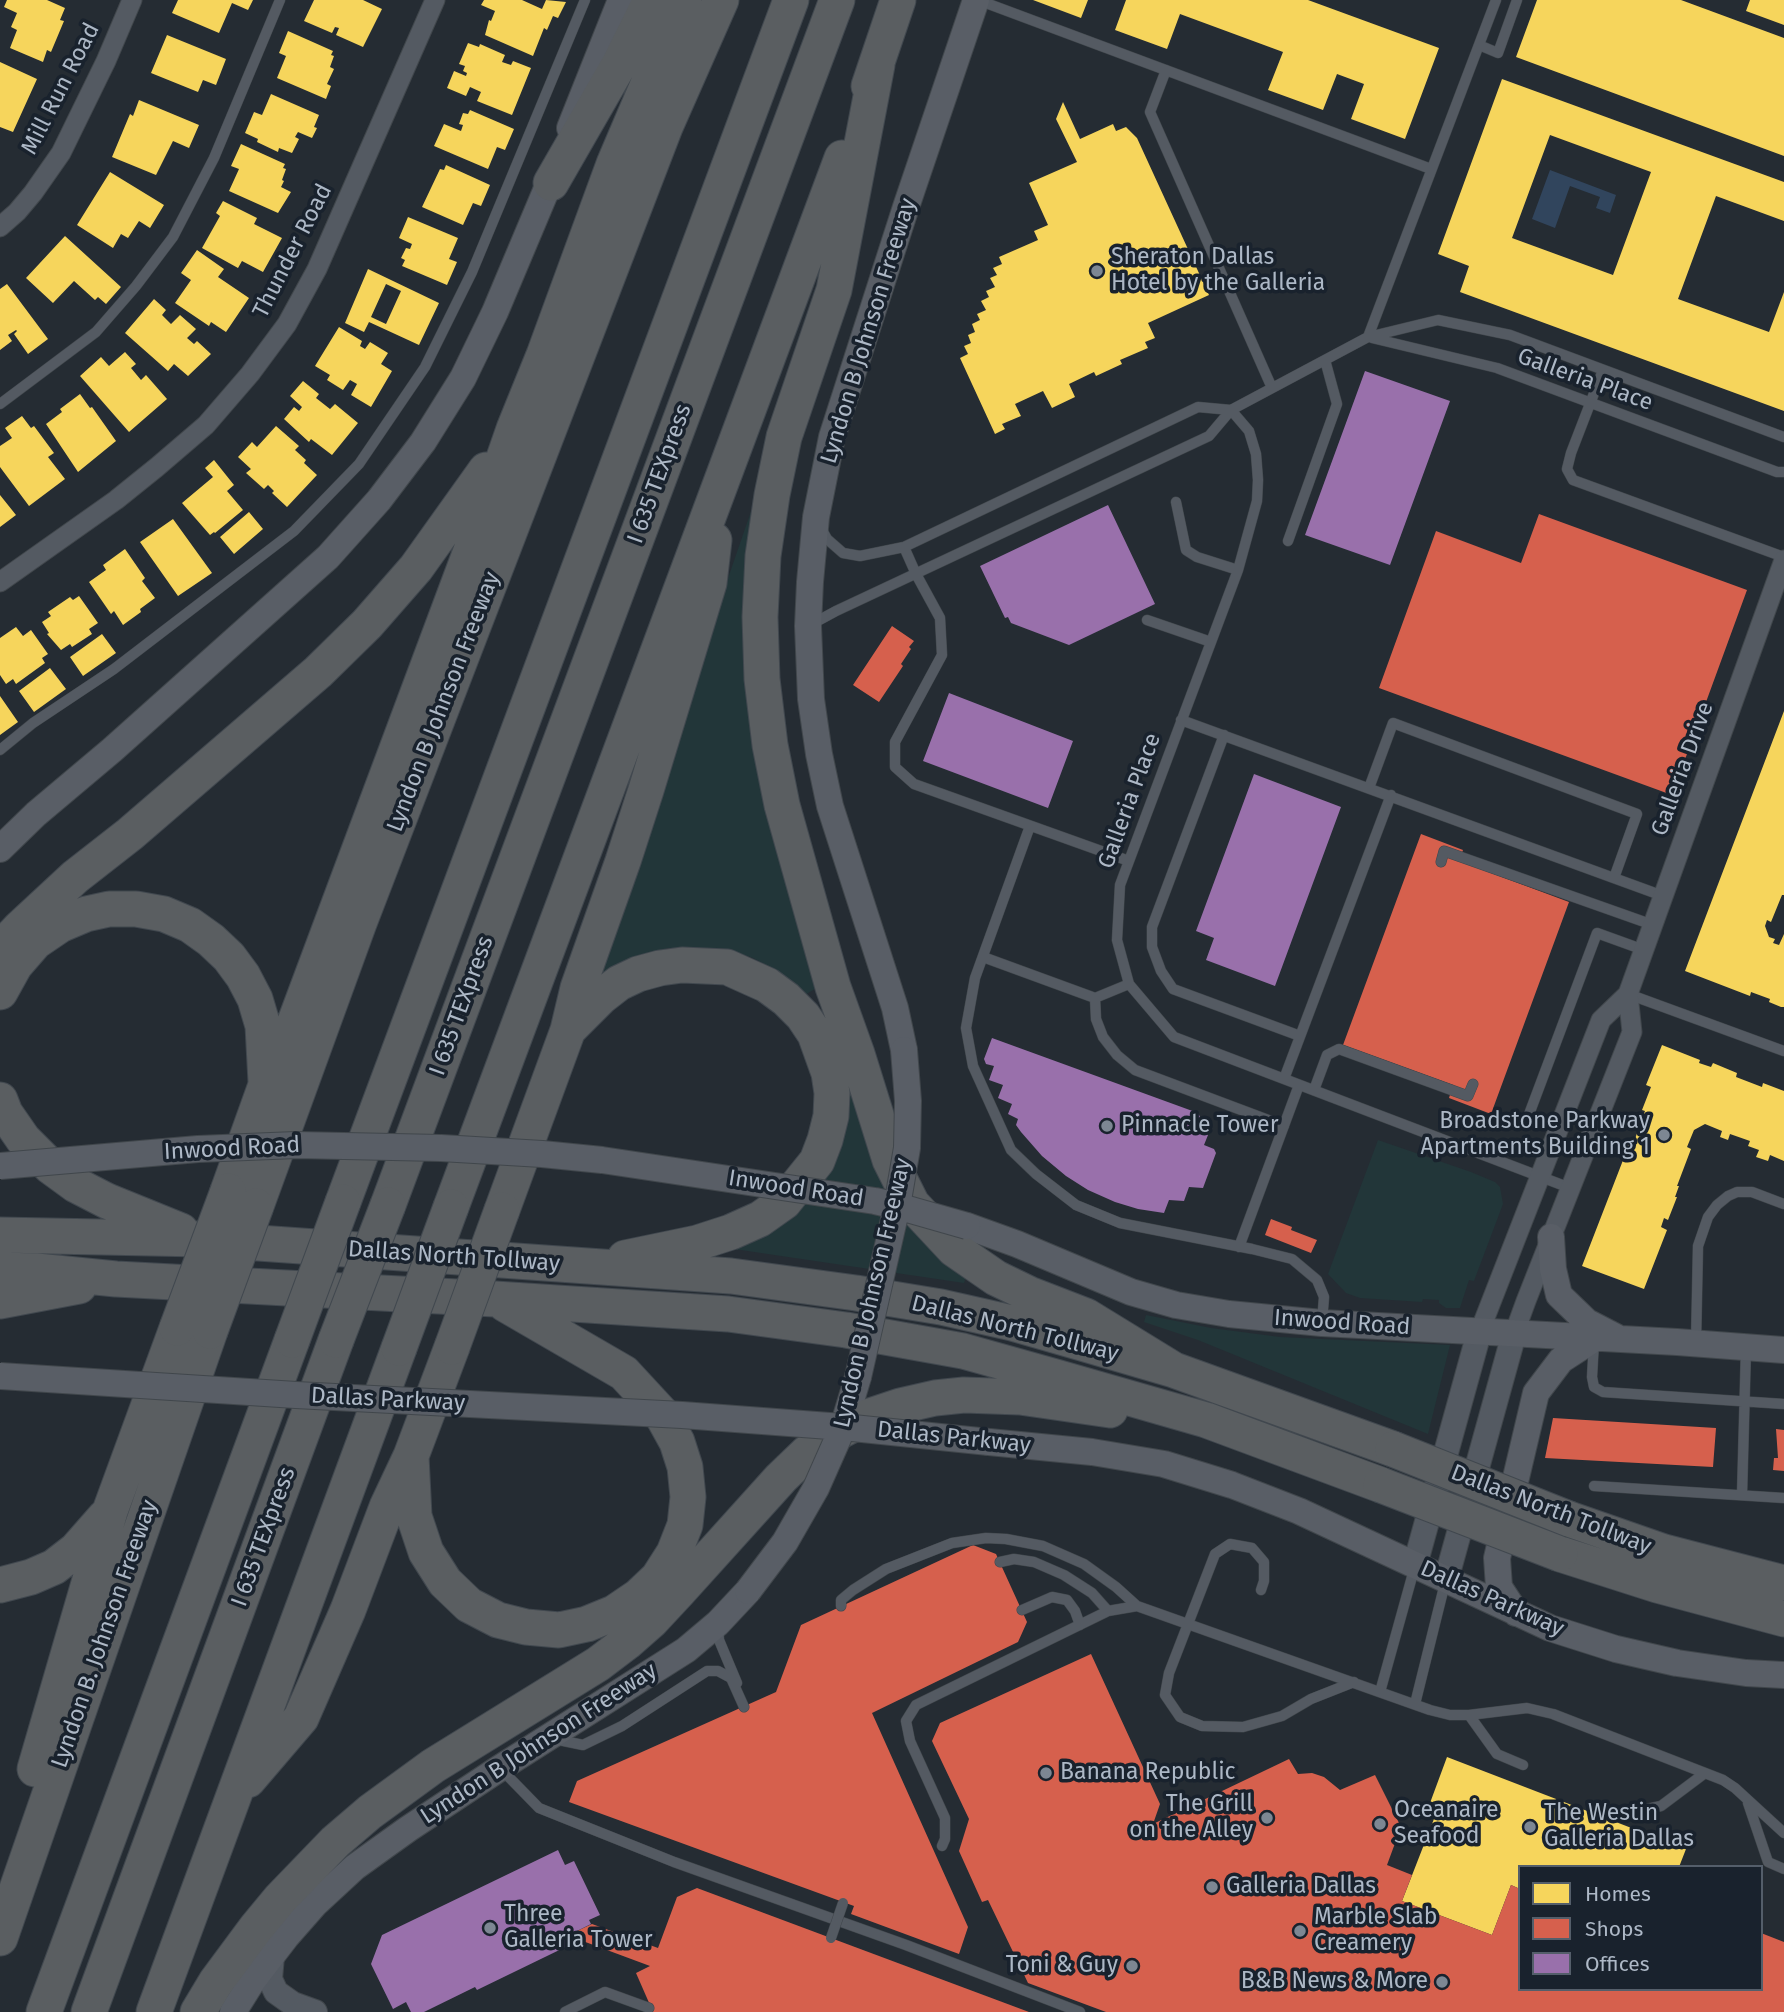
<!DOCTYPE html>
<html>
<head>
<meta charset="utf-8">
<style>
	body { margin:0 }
	#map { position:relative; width:1784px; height:2012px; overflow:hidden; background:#252c33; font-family:"Fira Sans",sans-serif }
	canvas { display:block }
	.legend { position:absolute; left:1518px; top:1865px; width:245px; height:126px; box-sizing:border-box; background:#19222d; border:2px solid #545e6a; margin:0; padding:9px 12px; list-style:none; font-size:21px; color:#adb8c6 }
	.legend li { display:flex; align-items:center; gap:14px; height:35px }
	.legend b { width:35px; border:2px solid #545e6a }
</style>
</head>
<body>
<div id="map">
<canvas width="1784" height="2012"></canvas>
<ul class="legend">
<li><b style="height:19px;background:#f6d55c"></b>Homes</li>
<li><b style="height:19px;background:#d6604d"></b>Shops</li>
<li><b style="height:19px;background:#9970ab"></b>Offices</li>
</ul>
</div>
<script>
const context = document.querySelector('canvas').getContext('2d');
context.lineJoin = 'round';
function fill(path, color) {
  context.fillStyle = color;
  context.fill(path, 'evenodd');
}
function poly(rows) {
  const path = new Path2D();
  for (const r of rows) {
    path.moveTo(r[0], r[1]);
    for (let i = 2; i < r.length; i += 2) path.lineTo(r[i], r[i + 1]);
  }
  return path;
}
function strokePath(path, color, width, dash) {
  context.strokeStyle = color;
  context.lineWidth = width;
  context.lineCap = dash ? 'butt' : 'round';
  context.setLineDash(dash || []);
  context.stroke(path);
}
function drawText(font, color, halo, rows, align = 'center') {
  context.font = font + ' "Fira Sans",sans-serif';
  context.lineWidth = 7;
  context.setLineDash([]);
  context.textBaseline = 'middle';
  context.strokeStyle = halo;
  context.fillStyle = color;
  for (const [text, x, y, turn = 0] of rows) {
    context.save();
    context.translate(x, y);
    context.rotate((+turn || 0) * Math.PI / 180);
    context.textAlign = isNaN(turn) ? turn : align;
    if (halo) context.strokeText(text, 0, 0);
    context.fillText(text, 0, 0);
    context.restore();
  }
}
const green = poly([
	[758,491,749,590,820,986,803,996,777,971,753,958,726,949,668,948,629,960,588,985],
	[854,1089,967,1274,964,1283,734,1249,780,1219,843,1094],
	[1378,1140,1471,1172,1495,1182,1500,1187,1503,1204,1474,1281,1469,1280,1460,1308,1446,1308,1439,1303,1439,1300,1423,1299,1422,1302,1360,1298,1346,1293,1328,1274],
	[1146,1315,1211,1328,1280,1337,1450,1345,1428,1434,1198,1340,1144,1322]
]);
const water = poly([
	[1550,170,1616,195,1610,213,1596,208,1600,197,1570,186,1555,228,1532,219]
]);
const homes = poly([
	[7,0,47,0,65,8,60,20,64,21,51,52,47,50,43,62,10,48,17,30,11,27,17,13,4,7],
	[178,0,253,0,248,10,232,3,219,33,172,13],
	[314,0,363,0,382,9,363,47,336,35,339,28,335,27,332,33,304,21],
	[484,0,522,0,542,9,546,0,566,2,558,18,553,16,547,30,544,28,533,56,485,35,489,20,491,21,495,11,481,5],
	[1033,0,1088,0,1081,18],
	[1126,0,1308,0,1439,48,1405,139,1351,119,1364,84,1337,74,1323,110,1268,90,1283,52,1180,14,1167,49,1115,30],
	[1537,0,1681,0,1784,38,1784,156,1516,57],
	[1750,0,1784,0,1784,25,1746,11],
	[288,31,333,51,331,55,334,56,330,67,334,69,327,84,331,86,326,99,277,78,286,56,279,53],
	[167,35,226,59,216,85,203,80,198,92,151,73],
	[468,43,479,47,480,44,505,55,502,62,511,65,513,61,531,68,512,115,477,101,481,92,470,87,466,96,447,88,454,71,466,76,467,73,463,71,465,66,459,64],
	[0,62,37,79,13,132,0,127],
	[1502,79,1784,182,1784,221,1716,196,1678,299,1769,332,1784,292,1784,411,1460,292,1469,266,1438,254],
	[1550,135,1651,172,1613,275,1512,238],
	[271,94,319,115,314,127,317,128,312,138,298,132,295,137,299,139,292,153,279,148,278,152,257,142,258,139,245,133,254,112,262,115],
	[139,100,199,125,189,148,173,141,156,175,112,157,130,114,133,116],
	[1063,102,1080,139,1113,124,1116,131,1126,127,1137,138,1209,295,1148,323,1155,338,1145,342,1148,348,1120,360,1122,364,1096,376,1094,372,1069,384,1075,397,1052,408,1043,391,1015,404,1021,416,1002,424,1005,429,995,434,960,358,968,354,964,346,971,343,968,335,975,332,972,324,980,320,977,314,986,310,981,301,989,297,986,291,995,287,990,278,997,275,993,268,1002,264,999,257,1038,240,1034,231,1048,225,1029,183,1077,162,1056,119],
	[470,110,514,129,505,150,497,147,488,169,434,146,444,124,461,131,463,125,459,124,463,113,468,114],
	[241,144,285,164,283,168,286,169,282,180,284,181,281,187,291,192,278,213,229,191,239,169,231,166],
	[446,165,490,185,481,206,473,203,463,225,422,207,440,169,444,170],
	[110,172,164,205,150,228,139,221,128,238,121,234,113,248,77,225],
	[223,201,257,218,254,224,282,238,263,272,242,261,238,268,202,248,220,216,216,213],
	[408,217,458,238,449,259,457,262,447,285,402,266,405,260,401,258,406,248,410,249,412,244,399,238],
	[65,236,121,287,106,304,98,297,95,300,74,281,53,303,26,278],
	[197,250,224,269,218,277,249,298,226,332,211,322,209,326,175,303,191,280,181,273],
	[368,269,439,303,419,345,369,322,364,332,345,323],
	[386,284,401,291,386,324,371,317],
	[7,284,48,339,28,354,14,334,17,331,16,330,8,335,12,341,0,350,0,289],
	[154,299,166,310,162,315,171,324,180,315,196,329,187,338,194,344,197,341,211,354,188,376,174,364,168,371,125,333],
	[339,327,362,341,360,346,365,349,370,342,388,353,381,364,392,371,371,407,351,395,357,384,350,380,343,390,327,380,330,375,315,366],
	[125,352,136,364,131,368,141,380,146,375,167,399,129,432,80,376,101,357,109,366],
	[303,381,319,394,316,398,330,409,335,404,358,423,332,455,311,439,309,442,284,419,294,407,299,411,302,407,290,396],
	[80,394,90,408,92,407,116,441,78,472,46,424,62,412,60,409],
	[22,416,31,428,34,426,54,453,48,457,65,479,29,506,0,467,0,446,12,438,5,428],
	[276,426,299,446,295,450,306,460,304,463,317,475,287,507,272,493,274,491,268,485,264,489,246,473,251,469,238,457,252,442,257,447],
	[214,460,234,485,227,491,243,510,215,533,214,532,210,535,182,503,213,477,205,468],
	[0,495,16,515,0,527],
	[249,512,263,529,234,554,220,537],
	[173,519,212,573,178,596,140,542],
	[125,549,145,578,142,581,155,598,140,609,141,612,123,625,114,611,111,614,89,582,106,570,103,565],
	[79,596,98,623,89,629,92,634,72,647,70,644,61,650,47,634,49,633,42,622,51,616,48,612,70,597,73,600],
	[16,627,23,636,31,630,48,654,42,658,45,663,16,684,13,679,6,684,0,675,0,638],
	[102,634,116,653,83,676,70,657],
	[50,668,66,689,34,712,19,691],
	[0,696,18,722,0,735],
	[1784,711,1784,895,1782,895,1771,922,1767,920,1765,926,1769,937,1775,939,1773,943,1779,945,1784,934,1784,1007,1781,1007,1769,1002,1770,999,1751,992,1750,996,1685,971],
	[1662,1045,1700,1060,1699,1063,1711,1067,1713,1063,1737,1073,1736,1077,1762,1087,1763,1083,1784,1091,1784,1161,1770,1155,1768,1161,1756,1157,1759,1150,1748,1146,1750,1141,1730,1134,1728,1140,1720,1137,1722,1131,1705,1124,1694,1130,1687,1147,1691,1149,1677,1186,1679,1186,1675,1197,1677,1197,1668,1220,1664,1218,1661,1227,1667,1230,1644,1289,1582,1266,1632,1137,1635,1139,1645,1111,1642,1110,1651,1087,1646,1085],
	[1447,1757,1686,1849,1679,1867,1520,1867,1520,1889,1511,1885,1492,1935,1402,1901,1439,1806,1430,1803]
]);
const shops = poly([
	[1539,514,1747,590,1672,795,1379,688,1436,531,1521,563],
	[892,626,914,641,909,647,911,649,901,664,903,666,879,702,853,685],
	[1421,834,1463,850,1459,861,1569,902,1491,1114,1449,1098,1453,1085,1343,1045],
	[1271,1219,1292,1227,1291,1230,1317,1240,1311,1253,1265,1235],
	[1553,1418,1716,1428,1713,1467,1545,1458],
	[1776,1429,1784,1430,1784,1471,1773,1470,1774,1458,1778,1458],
	[973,1545,996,1554,1027,1622,1018,1642,872,1713,968,1927,959,1954,851,1914,854,1906,569,1802,577,1781,776,1692,801,1625],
	[1091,1654,1160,1804,1153,1824,1289,1759,1298,1774,1312,1773,1324,1777,1340,1790,1375,1775,1401,1827,1387,1865,1412,1875,1402,1901,1492,1935,1511,1885,1520,1889,1520,1989,1761,1989,1761,1933,1784,1942,1784,2012,1106,2012,1028,1983,988,1900,982,1902,959,1851,969,1819,932,1741,940,1723],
	[697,1888,1029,2012,647,2012,650,2005,636,1973,650,1966,580,1940,577,1931,592,1924,658,1948,677,1897]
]);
const offices = poly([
	[1365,371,1450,401,1390,565,1305,535],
	[1108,505,1155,604,1069,645,1011,623,1008,617,1005,618,980,566],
	[949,693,1073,741,1048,808,923,761],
	[1254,774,1341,807,1275,986,1206,960,1214,938,1196,931],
	[992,1038,1198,1113,1200,1117,1196,1128,1206,1131,1208,1135,1204,1145,1214,1149,1216,1153,1203,1188,1189,1187,1184,1201,1169,1200,1164,1213,1138,1209,1115,1202,1088,1190,1066,1176,1042,1156,1021,1132,1016,1125,1018,1119,1008,1114,1012,1104,998,1098,1003,1085,989,1080,994,1066,986,1064,984,1059],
	[558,1850,565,1865,574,1861,600,1915,589,1920,591,1924,577,1931,580,1940,477,1990,475,1987,424,2012,411,2012,406,2002,393,2009,371,1964,382,1935]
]);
const service = poly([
	[978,0,1431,169],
	[1479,45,1498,53,1517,0],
	[1166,70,1150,112,1272,388],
	[1368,337,1496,0],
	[1372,338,1497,368,1777,472,1784,472],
	[1603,370,1571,453,1567,469,1573,480,1784,557],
	[0,404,96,332,136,286,173,237,214,158,280,0],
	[1176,502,1186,550,1197,557,1238,570],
	[822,530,827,539,843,553,860,556,904,547,1198,407,1231,410,1249,431,1256,454,1258,480,1257,501,1238,570,1120,885,1117,940,1129,984,1174,1037,1570,1188],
	[1288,541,1337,404,1325,360],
	[904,547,916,574,940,618,942,655,895,742,895,767,914,784,1129,861],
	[1147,620,1211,642],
	[812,624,836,611,1209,436,1231,410,1368,337,1438,320,1510,335,1784,437],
	[1181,720,1663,896],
	[1224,735,1152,927,1152,947,1161,971,1173,989,1300,1036],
	[0,750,33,723,114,669,294,531,359,464,425,367,472,272,585,0],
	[1369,788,1393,723,1637,814,1614,878],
	[1030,826,975,978,966,1028,973,1066,1011,1150,1036,1174,1076,1205,1120,1223,1252,1249,1292,1259,1317,1280,1324,1297,1322,1322],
	[1441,862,1444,851,1653,925],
	[983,957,1095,998,1129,984],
	[1628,994,1784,1051],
	[1095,998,1096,1019,1103,1037,1117,1055,1135,1070,1284,1126],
	[1284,1079,1391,795],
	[1314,1090,1327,1055,1339,1049,1468,1096,1473,1084],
	[1559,1127,1528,1117,1597,933,1644,950],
	[1239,1247,1299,1085],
	[1594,1342,1592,1377,1594,1387,1603,1392,1784,1404],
	[1696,1343,1698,1246,1708,1217,1717,1205,1728,1196,1737,1192,1752,1192,1784,1204],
	[1594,1486,1784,1498],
	[1742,1495,1746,1348],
	[1000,1562,1014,1559,1034,1562,1064,1575,1092,1593,1108,1611],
	[1261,1590,1264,1581,1264,1562,1252,1548,1230,1544,1215,1554,1169,1673,1165,1695,1180,1717,1202,1726,1243,1727,1282,1716,1311,1699,1354,1682],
	[841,1606,841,1600,853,1590,886,1569,952,1543,986,1538,1006,1539,1043,1546,1084,1564,1116,1587,1137,1606],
	[1022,1610,1052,1597,1067,1600,1075,1611,1080,1625],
	[718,1628,719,1640,737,1683],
	[1380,1692,1415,1566],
	[1415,1704,1445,1583],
	[1469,1715,1497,1754,1523,1765],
	[554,1739,583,1745,622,1726,707,1671,718,1671,731,1678,744,1707],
	[500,1768,539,1808,674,1862,906,1945,1080,2012],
	[1748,1803,1768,1862,1784,1869],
	[1642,1810,1661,1806,1705,1773],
	[942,1846,945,1839,945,1818,910,1741,906,1721,916,1705,1108,1611,1137,1606,1430,1710,1450,1715,1469,1715,1527,1708,1553,1714,1723,1780,1735,1788,1784,1833],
	[565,2012,605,1992,649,2008]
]);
const minor = poly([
	[0,227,17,212,33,193,61,153,106,61,132,0],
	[0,582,116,500,157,467,206,425,250,374,287,324,317,269,435,0],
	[1479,1333,1601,1020,1628,994],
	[1514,1334,1526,1301,1632,1032,1628,994,1784,560]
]);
const tertiary = poly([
	[1415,1565,1479,1333],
	[1446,1580,1514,1334],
	[272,1956,270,1979,276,1992,293,2004,315,2012]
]);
const secondary = poly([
	[570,128,621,0],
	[0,849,36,814,112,750,328,557,379,500,423,442,463,378,495,312,556,167],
	[904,1050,895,1008,830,806,819,754,811,699,808,626,810,582,816,517,832,437,906,207,976,0],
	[967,1226,1017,1244,1131,1292,1176,1305,1229,1314,1322,1323,1677,1342,1784,1350],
	[1551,1237,1553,1269,1559,1295,1587,1322,1616,1337],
	[843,1427,858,1377],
	[989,1442,1092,1452,1164,1464,1232,1485,1299,1511,1550,1628,1616,1649,1677,1663,1746,1673,1784,1675],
	[1516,1613,1499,1587,1497,1558,1536,1393,1561,1360,1595,1338],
	[233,2012,253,1980,286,1937,315,1904,355,1867,408,1829,500,1768,686,1650,718,1623,748,1591]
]);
const motorway = poly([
	[877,65,834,290,784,437,772,495,763,556,760,617,762,679,770,745,782,805,833,987,857,1054,890,1160,912,1204,954,1249,996,1278,1029,1294,1086,1316,1174,1370],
	[869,86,898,0],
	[551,183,620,63,651,0],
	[0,949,20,928,75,877,130,834,318,672,367,624,416,568,486,470],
	[0,992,15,965,35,942,60,925,86,914,109,909,136,909,164,914,190,925,211,940,229,957,243,976,255,999,263,1026,266,1082],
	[568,1030,601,997,619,983,638,974,660,968,682,965,727,967,767,985,786,999,803,1016,815,1034,829,1073,832,1093,831,1116,825,1140,817,1161,784,1202,760,1219,731,1232,697,1243,625,1258],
	[0,1100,5,1113,23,1139,50,1166,76,1185,107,1201,181,1231],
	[228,1191,266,1085,292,1030,481,524,514,429,544,355,614,164,684,0],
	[343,1202,791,0],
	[388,1205,837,0],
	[256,1206,359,923,665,127,721,0],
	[451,1207,842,158],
	[502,1210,568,1030,578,988,623,861,646,790,709,583,714,540],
	[0,1235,201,1239,731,1276,856,1293,941,1307,1012,1323,1085,1344,1174,1370,1393,1449],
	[0,1270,36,1271,116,1279,495,1299,728,1314,846,1330,963,1351,1056,1377,1206,1420,1381,1485],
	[0,1301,79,1286],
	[411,1456,414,1516,426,1552,445,1582,469,1605,498,1620,526,1627,559,1630,587,1624,614,1613,639,1596,658,1578,674,1553,685,1525,688,1497,685,1467,677,1442,661,1413,624,1373,505,1304],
	[1569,1519,1664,1552,1784,1583],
	[1560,1554,1657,1585,1784,1619],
	[0,1585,31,1577,54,1567,76,1550,105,1517],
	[35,1769,110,1511,177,1328],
	[248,1780,301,1718,348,1610,387,1507,411,1456,452,1347],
	[0,1938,210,1331],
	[44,2012,292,1340],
	[89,2012,336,1340],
	[154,2012,399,1348],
	[198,2012,216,1982,256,1928,280,1899,335,1842,370,1812,433,1766,598,1664,627,1642,652,1620,679,1591,781,1478,807,1453,842,1430,867,1417,900,1406,935,1398,964,1395,1020,1397,1110,1410]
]);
const serviceBridge = poly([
	[831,1938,843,1903]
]);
const secondaryBridge = poly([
	[0,1166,198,1149,296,1145,441,1148,542,1154,602,1160,875,1201,897,1206,967,1226],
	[0,1376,296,1395,682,1415,843,1427,989,1442],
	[858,1377,897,1206,907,1148,908,1101,904,1050],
	[748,1591,785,1542,816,1488,843,1427]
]);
const motorwayBridge = poly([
	[177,1328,228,1191],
	[210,1331,256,1206],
	[292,1340,343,1202],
	[336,1340,388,1205],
	[452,1347,502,1210],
	[399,1348,451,1207],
	[1393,1449,1569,1519],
	[1381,1485,1560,1554]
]);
const markers = [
	[1097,271,7,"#7d8793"],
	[1107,1126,7,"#7d8793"],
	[1664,1135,7,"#7d8793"],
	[1046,1773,7,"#7d8793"],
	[1267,1818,7,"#7d8793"],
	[1380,1824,7,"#7d8793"],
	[1530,1827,7,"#7d8793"],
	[1212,1887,7,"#7d8793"],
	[490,1928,7,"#7d8793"],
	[1300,1931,7,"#7d8793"],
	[1132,1966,7,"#7d8793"],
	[1442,1982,7,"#7d8793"]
];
const streetNames = [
	["Mill Run Road",61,89,-63],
	["Thunder Road",293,251,-63],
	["Lyndon B Johnson Freeway",869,331,-73],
	["Galleria Place",1585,380,20],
	["I 635 TEXpress",660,474,-70],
	["Lyndon B Johnson Freeway",444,702,-69],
	["Galleria Drive",1683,769,-70],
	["Galleria Place",1130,801,-70],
	["I 635 TEXpress",462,1006,-70],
	["Inwood Road",232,1149,-3],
	["Inwood Road",796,1189,9],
	["Dallas North Tollway",454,1257,4],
	["Lyndon B Johnson Freeway",873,1293,-77],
	["Inwood Road",1342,1323,4],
	["Dallas North Tollway",1015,1329,14],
	["Dallas Parkway",388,1400,3],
	["Dallas Parkway",954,1438,6],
	["Dallas North Tollway",1551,1510,21],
	["I 635 TEXpress",264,1537,-70],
	["Dallas Parkway",1492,1599,24],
	["Lyndon B. Johnson Freeway",105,1634,-71],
	["Lyndon B Johnson Freeway",539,1744,-33]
];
const poiNames = [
	["Sheraton Dallas",1111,258],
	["Hotel by the Galleria",1111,284],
	["Broadstone Parkway",1650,1122,"right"],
	["Apartments Building 1",1650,1148,"right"],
	["Pinnacle Tower",1121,1126],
	["Banana Republic",1060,1773],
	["The Grill",1253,1805,"right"],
	["on the Alley",1253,1831,"right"],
	["Oceanaire",1394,1811],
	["Seafood",1394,1837],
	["The Westin",1544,1814],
	["Galleria Dallas",1544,1840],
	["Galleria Dallas",1226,1887],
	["Three",504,1915],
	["Galleria Tower",504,1941],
	["Marble Slab",1314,1918],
	["Creamery",1314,1944],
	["Toni & Guy",1118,1966,"right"],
	["B&B News & More",1428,1982,"right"]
];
fill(green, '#223639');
fill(water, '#31455d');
fill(homes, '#f6d55c');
fill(shops, '#d6604d');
fill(offices, '#9970ab');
strokePath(service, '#41474c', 11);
strokePath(minor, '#41474c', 21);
strokePath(tertiary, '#41474c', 26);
strokePath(secondary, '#41474c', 28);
strokePath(motorway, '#41484f', 37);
strokePath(service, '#545a62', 10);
strokePath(minor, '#545a62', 19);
strokePath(tertiary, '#545a62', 24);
strokePath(secondary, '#595e66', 26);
strokePath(motorway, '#5a5e61', 35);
strokePath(serviceBridge, '#41474c', 11, []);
strokePath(secondaryBridge, '#41474c', 28, []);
strokePath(motorwayBridge, '#41484f', 37, []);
strokePath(serviceBridge, '#545a62', 10);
strokePath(secondaryBridge, '#595e66', 26);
strokePath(motorwayBridge, '#5a5e61', 35);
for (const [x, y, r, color] of markers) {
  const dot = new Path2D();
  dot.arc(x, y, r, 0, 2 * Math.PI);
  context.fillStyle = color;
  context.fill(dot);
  strokePath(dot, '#19222d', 2.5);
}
drawText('23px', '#adb8c6', '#19222d', streetNames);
drawText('23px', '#adb8c6', '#19222d', poiNames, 'left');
</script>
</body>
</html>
